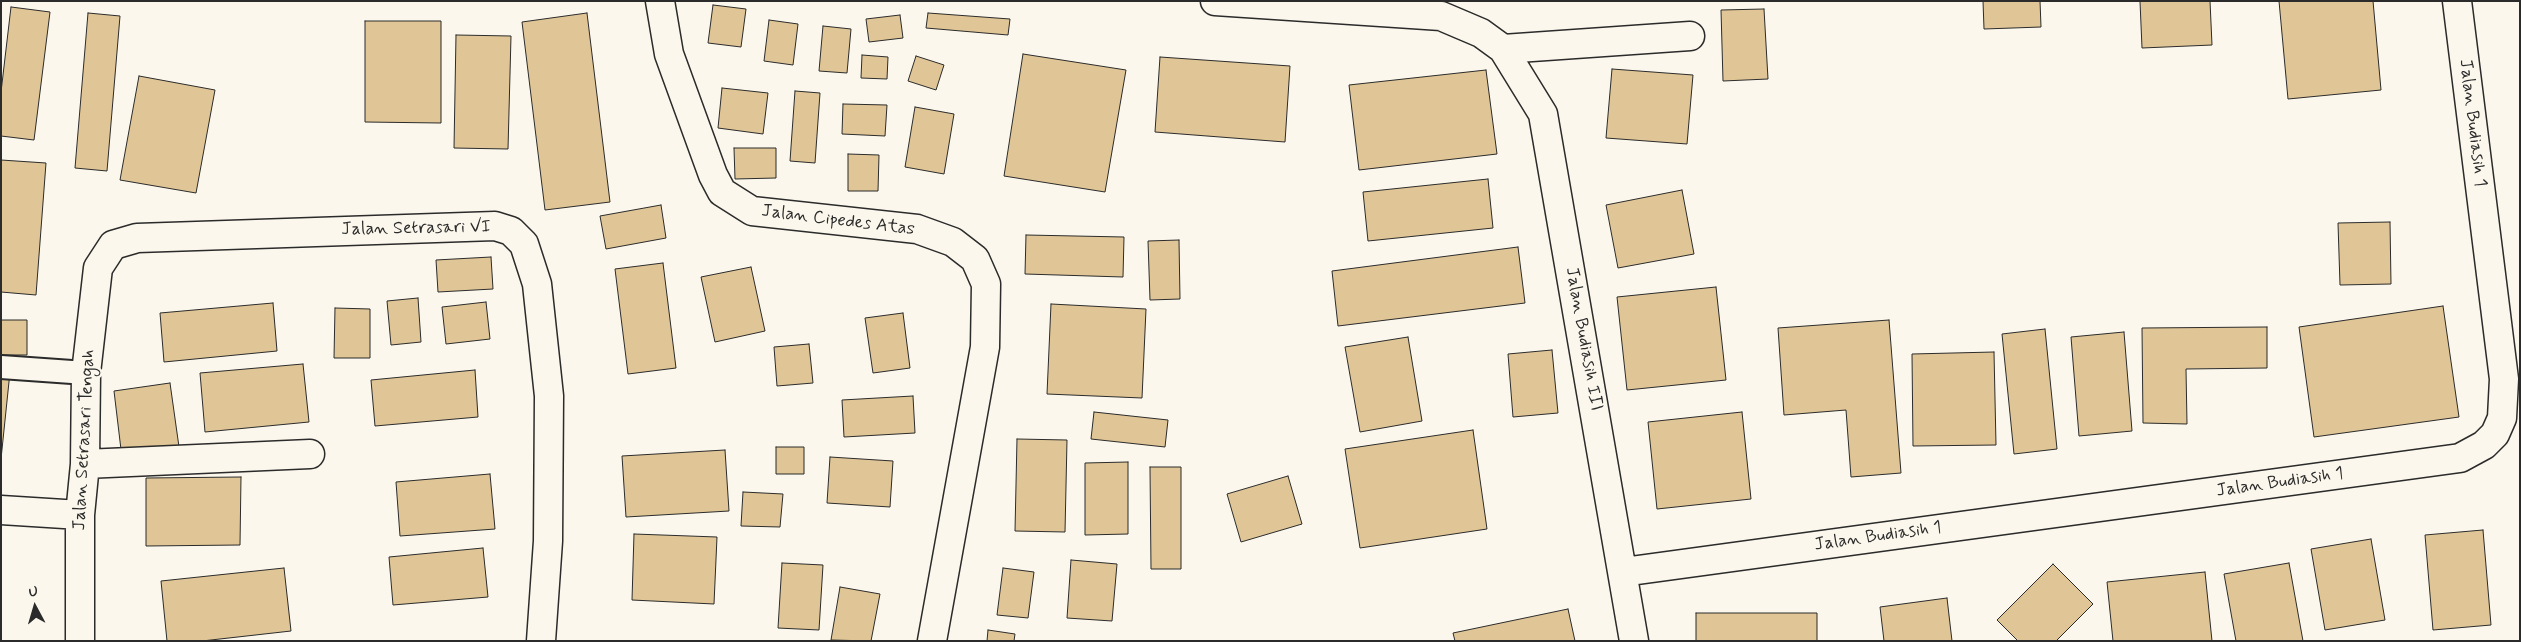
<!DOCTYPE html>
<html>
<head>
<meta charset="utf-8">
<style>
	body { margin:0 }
	#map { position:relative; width:2521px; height:642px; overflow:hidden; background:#fbf7ec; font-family:Mynerve,sans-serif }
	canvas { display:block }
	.frame { position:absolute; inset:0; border:2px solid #2b2b2b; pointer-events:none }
	.north { position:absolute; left:10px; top:582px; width:50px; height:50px; -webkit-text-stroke:4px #fbf7ec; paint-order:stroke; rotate:354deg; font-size:14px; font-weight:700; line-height:20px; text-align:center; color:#2b2b2b }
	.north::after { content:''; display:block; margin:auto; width:18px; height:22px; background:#2b2b2b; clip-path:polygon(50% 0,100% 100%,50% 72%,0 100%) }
</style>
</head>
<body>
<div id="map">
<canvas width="2521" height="642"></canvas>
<div class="frame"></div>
<div class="north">U</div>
</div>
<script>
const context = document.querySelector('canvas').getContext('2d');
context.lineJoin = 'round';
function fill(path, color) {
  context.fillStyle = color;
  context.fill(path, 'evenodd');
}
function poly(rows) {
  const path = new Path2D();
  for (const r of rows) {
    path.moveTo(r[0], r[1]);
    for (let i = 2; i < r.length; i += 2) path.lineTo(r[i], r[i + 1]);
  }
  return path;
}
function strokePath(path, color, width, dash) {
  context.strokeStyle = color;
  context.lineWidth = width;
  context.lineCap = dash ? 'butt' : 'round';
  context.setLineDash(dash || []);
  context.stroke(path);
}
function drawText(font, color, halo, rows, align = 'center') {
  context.font = font + ' Mynerve,sans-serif';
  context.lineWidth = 5;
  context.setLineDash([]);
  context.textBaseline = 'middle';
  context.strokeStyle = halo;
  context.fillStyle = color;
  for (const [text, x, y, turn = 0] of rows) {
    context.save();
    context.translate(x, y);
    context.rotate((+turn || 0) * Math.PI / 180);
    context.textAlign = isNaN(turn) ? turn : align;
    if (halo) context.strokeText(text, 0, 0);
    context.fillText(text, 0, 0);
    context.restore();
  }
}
const building = poly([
	[1983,1,2040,1,2041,27,1984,29,1983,1],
	[2140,1,2210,1,2212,45,2142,48,2140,1],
	[2279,1,2373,1,2381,90,2288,99,2279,1],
	[713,5,746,9,741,47,708,43,713,5],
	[11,7,50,12,34,140,1,136,1,92,11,7],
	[1764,9,1768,79,1723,81,1721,10,1764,9],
	[88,13,120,16,107,171,75,168,88,13],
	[587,13,610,202,545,210,522,22,587,13],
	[928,13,1010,19,1008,35,926,28,928,13],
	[900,15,903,38,869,42,866,19,900,15],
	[769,20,798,24,793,65,764,61,769,20],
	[365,21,441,21,441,123,365,122,365,21],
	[823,26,851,29,847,73,819,71,823,26],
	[456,35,511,36,508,149,454,148,456,35],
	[1023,54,1126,70,1105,192,1004,176,1023,54],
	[862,55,888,57,887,79,861,78,862,55],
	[916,56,944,65,936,90,908,81,916,56],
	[1160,57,1290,66,1285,142,1155,132,1160,57],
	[1612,69,1693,75,1687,144,1606,138,1612,69],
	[1486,70,1497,154,1359,170,1349,85,1486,70],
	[139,76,215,90,196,193,120,180,139,76],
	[722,88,768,93,763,134,718,128,722,88],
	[795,91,820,93,815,163,790,161,795,91],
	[843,104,887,105,885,136,842,134,843,104],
	[915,107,954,114,944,174,905,167,915,107],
	[734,148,776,148,776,178,735,179,734,148],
	[848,154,879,155,878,191,848,191,848,154],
	[1,160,46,163,36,295,1,292,1,160],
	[1488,179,1493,228,1368,241,1363,192,1488,179],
	[1682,190,1694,254,1618,268,1606,205,1682,190],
	[661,205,666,238,606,249,600,216,661,205],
	[2390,222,2391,284,2340,285,2338,223,2390,222],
	[1026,235,1124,237,1123,277,1025,274,1026,235],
	[1179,240,1180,299,1150,300,1148,241,1179,240],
	[1518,247,1525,303,1338,326,1332,271,1518,247],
	[491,257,493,289,438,292,436,260,491,257],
	[663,263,676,368,628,374,615,269,663,263],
	[751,267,765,331,715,342,701,277,751,267],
	[1716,287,1726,380,1627,390,1617,297,1716,287],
	[418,298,421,342,391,345,387,301,418,298],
	[486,302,490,339,446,344,442,307,486,302],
	[273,303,277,351,164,362,160,313,273,303],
	[1051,304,1146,309,1142,398,1047,394,1051,304],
	[2443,306,2459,417,2314,437,2299,327,2443,306],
	[335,308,370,309,370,358,334,358,335,308],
	[903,313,910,368,873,373,865,318,903,313],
	[1,320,27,320,27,355,1,355,1,320],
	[1889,320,1901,473,1851,477,1846,410,1784,415,1778,328,1889,320],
	[2267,327,2267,368,2186,369,2187,424,2143,423,2142,328,2267,327],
	[2045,329,2057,449,2014,454,2002,334,2045,329],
	[2124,332,2132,431,2079,436,2071,337,2124,332],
	[1408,337,1422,421,1360,432,1345,347,1408,337],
	[809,344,813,383,777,386,774,347,809,344],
	[1552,350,1558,413,1513,417,1508,354,1552,350],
	[1994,352,1996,445,1913,446,1912,354,1994,352],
	[303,364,309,422,205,432,200,373,303,364],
	[475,370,478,417,375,426,371,380,475,370],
	[1,371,10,372,1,459,1,371],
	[170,383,180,454,122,458,114,391,170,383],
	[913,396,915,433,844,437,842,400,913,396],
	[1094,412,1168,420,1165,447,1091,439,1094,412],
	[1742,412,1751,499,1657,509,1648,422,1742,412],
	[1473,430,1487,529,1360,548,1345,449,1473,430],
	[1017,439,1067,440,1065,532,1015,531,1017,439],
	[776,447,804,447,804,474,776,474,776,447],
	[725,450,729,511,626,517,622,456,725,450],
	[830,457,893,461,890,507,827,503,830,457],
	[1128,462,1128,534,1085,535,1085,463,1128,462],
	[1150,467,1181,467,1181,569,1151,569,1150,467],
	[490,474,495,529,400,536,396,482,490,474],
	[1288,476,1302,524,1241,542,1227,494,1288,476],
	[241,477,240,545,146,546,146,478,241,477],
	[743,492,783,494,780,527,741,526,743,492],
	[2483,530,2491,625,2433,630,2425,535,2483,530],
	[634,534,717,537,714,604,632,600,634,534],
	[2371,539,2385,620,2325,630,2311,549,2371,539],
	[483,548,488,597,393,605,389,557,483,548],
	[1071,560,1117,564,1112,621,1067,618,1071,560],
	[782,563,823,565,819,630,778,628,782,563],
	[2289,563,2303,641,2236,641,2224,574,2289,563],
	[2053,564,2093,604,2056,641,2018,641,1997,620,2053,564],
	[284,568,291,631,202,641,167,641,161,581,284,568],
	[1003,568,1034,572,1028,618,997,615,1003,568],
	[2205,572,2212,641,2113,641,2107,582,2205,572],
	[840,587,880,594,871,641,831,640,840,587],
	[1947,598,1952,641,1884,641,1880,607,1947,598],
	[1568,609,1575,641,1455,641,1453,633,1568,609],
	[1696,613,1817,613,1817,641,1696,641,1696,613],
	[988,630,1015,634,1014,641,987,641,988,630]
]);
const lane = poly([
	[1,367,86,373]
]);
const street = poly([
	[1215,1,1441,16,1481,33,1503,49,1543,114,1634,641],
	[1503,49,1690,36],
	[85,464,310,454],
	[1,510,80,515],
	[1623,572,2460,458,2484,445,2495,434,2502,418,2504,379,2457,1],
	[80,641,80,515,85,464,86,373,98,268,113,245,137,238,495,226,511,231,524,244,537,284,549,396,548,541,541,641]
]);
const secondary = poly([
	[660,1,669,54,713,175,722,192,752,211,917,229,953,242,975,259,986,284,985,347,932,641]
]);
const streetNames = [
	["Jalan Budiasih 1",2472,123,83],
	["Jalan Cipedes Atas",838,221,7],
	["Jalan Setrasari VI",416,229,-1],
	["Jalan Budiasih III",1583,339,80],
	["Jalan Setrasari Tengah",85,440,-87],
	["Jalan Budiasih 1",2280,483,-8],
	["Jalan Budiasih 1",1878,537,-8]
];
fill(building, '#e0c696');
strokePath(building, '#2b2b2b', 1);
strokePath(lane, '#2b2b2b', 26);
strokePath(street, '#2b2b2b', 31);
strokePath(secondary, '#2b2b2b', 31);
strokePath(lane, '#fbf7ec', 22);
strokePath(street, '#fbf7ec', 28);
strokePath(secondary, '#fbf7ec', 28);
drawText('18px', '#2b2b2b', '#fbf7ec', streetNames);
</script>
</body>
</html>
